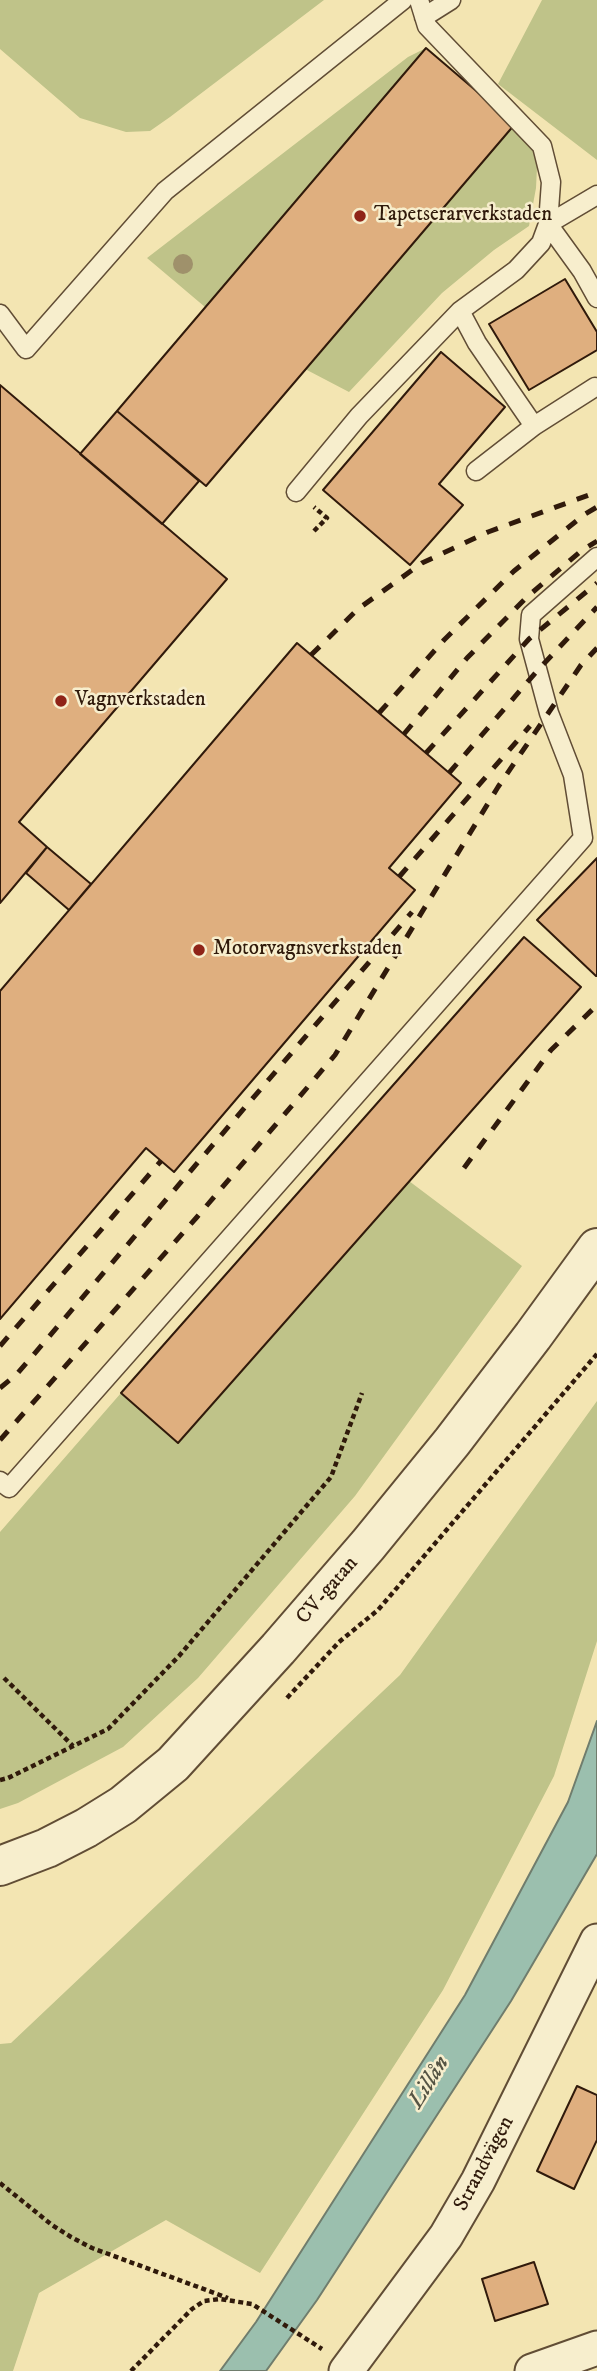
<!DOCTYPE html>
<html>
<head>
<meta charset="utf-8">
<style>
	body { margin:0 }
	canvas { display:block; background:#f3e5b2 }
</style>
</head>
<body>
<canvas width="597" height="2371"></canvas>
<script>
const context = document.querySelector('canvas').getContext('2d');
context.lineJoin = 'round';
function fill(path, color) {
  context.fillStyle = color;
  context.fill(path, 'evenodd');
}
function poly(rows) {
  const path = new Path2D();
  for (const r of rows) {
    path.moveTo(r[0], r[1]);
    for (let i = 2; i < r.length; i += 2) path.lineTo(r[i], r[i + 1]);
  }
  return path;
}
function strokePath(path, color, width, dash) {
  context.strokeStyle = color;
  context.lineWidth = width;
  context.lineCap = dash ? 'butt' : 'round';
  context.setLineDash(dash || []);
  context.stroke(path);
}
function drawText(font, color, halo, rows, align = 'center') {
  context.font = font + ' "IM FELL DW Pica",serif';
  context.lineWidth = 5;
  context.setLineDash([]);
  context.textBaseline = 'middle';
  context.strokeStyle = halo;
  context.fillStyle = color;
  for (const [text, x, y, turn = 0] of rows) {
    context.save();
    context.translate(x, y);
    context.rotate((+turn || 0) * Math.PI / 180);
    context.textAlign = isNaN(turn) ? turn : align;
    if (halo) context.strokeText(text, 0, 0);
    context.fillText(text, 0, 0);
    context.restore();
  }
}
const green = poly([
	[0,0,324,0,170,117,150,131,126,132,80,118,0,49],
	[542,0,597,0,597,160,498,84],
	[426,48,205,307,147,258,408,57],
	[515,124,538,147,536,188,529,226,494,250,442,293,349,392,305,369],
	[409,1181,522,1266,355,1496,198,1678,123,1747,18,1803,0,1809,0,1532,121,1393,179,1443],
	[597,1401,597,1641,554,1776,443,1990,260,2273,166,2220,39,2293,13,2371,0,2371,0,2044,11,2043,400,1675]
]);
const water = poly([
	[597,1721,597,1854,511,2001,317,2300,266,2371,220,2371,256,2322,465,1995,568,1802,597,1721]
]);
const building = poly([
	[426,48,515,124,206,486,117,411,426,48],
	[565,279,597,332,597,350,529,390,489,324,565,279],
	[441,352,505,407,439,484,463,505,410,565,323,490,441,352],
	[0,385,227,579,19,822,47,847,0,903,0,385],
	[117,411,199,481,162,524,80,454,117,411],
	[297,643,461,783,389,868,415,890,174,1172,146,1148,0,1319,0,991,297,643],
	[47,847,91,884,69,910,26,873,47,847],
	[597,858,597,976,596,976,537,920,597,858],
	[524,937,581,987,178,1443,121,1393,524,937],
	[577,2086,597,2095,597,2140,574,2189,537,2171,577,2086],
	[534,2262,548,2304,495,2321,482,2279,534,2262]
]);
const path = poly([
	[314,531,327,518,314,507],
	[4,1678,73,1746],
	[287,1698,339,1642,378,1610,597,1354],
	[0,1780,8,1778,108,1729,179,1656,331,1477,362,1393],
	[0,2183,52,2225,71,2237,92,2248,228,2298],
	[131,2371,192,2309,204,2301,220,2299,252,2304,322,2349]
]);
const service = poly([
	[424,17,451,0],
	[597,195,548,224,582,271,597,298],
	[460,311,477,343,534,426],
	[0,314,26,349,165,191,403,0],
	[476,471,534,426,595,387],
	[296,492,359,416,460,311,516,270,541,243,548,224,551,182,542,146,427,26,419,0],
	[0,1481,9,1488,583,838,573,775,549,713,529,639,531,615,597,557]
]);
const minor = poly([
	[346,2371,446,2236,478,2181,597,1941],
	[532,2371,597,2348]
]);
const tertiary = poly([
	[0,1866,47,1848,86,1828,123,1805,173,1764,278,1649,368,1545,452,1442,533,1336,597,1248]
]);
const rail = poly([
	[311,655,358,609,422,563,488,532,597,492],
	[379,713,444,640,514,571,585,514,597,507],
	[404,734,467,658,527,597,581,551,597,541],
	[426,753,529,639,597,583],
	[449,773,537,671,597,607],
	[399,877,530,726],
	[464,1168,551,1050,597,1005],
	[0,1346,161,1161],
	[0,1388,17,1374,412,912],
	[0,1440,197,1217,335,1055,498,787,581,665,597,648]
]);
const trees = [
	[183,264]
];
const markers = [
	[360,216,7,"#8f2418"],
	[61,701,7,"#8f2418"],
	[199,950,7,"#8f2418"]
];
const poiNames = [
	["Tapetserarverkstaden",374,216],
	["Vagnverkstaden",75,701],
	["Motorvagnsverkstaden",213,950]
];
const streetNames = [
	["CV-gatan",328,1591,-49],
	["Strandvägen",485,2164,-62]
];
const waterNames = [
	["Lillån",430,2083,-58]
];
fill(green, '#bfc389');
fill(water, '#9bbfae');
strokePath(water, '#707d6d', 2);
fill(building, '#dfaf7f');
strokePath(building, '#301a0b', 2);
strokePath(service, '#614d35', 21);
strokePath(minor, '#614d35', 37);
strokePath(tertiary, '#614d35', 42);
strokePath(path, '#301a0b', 4.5, [5, 3.5]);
strokePath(service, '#f7eecd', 18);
strokePath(minor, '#f7eecd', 33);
strokePath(tertiary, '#f7eecd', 38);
strokePath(rail, '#301a0b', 5, [12, 12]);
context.fillStyle = '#9f916b';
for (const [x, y] of trees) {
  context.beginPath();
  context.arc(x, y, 10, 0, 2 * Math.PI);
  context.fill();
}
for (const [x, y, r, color] of markers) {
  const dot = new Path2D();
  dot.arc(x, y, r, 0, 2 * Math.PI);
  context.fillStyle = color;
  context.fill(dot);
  strokePath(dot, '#f7eecd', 2.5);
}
drawText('21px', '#301a0b', '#f7eecd', poiNames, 'left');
drawText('21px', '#301a0b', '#f7eecd', streetNames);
drawText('italic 23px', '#555444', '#f7eecd', waterNames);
</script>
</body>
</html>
